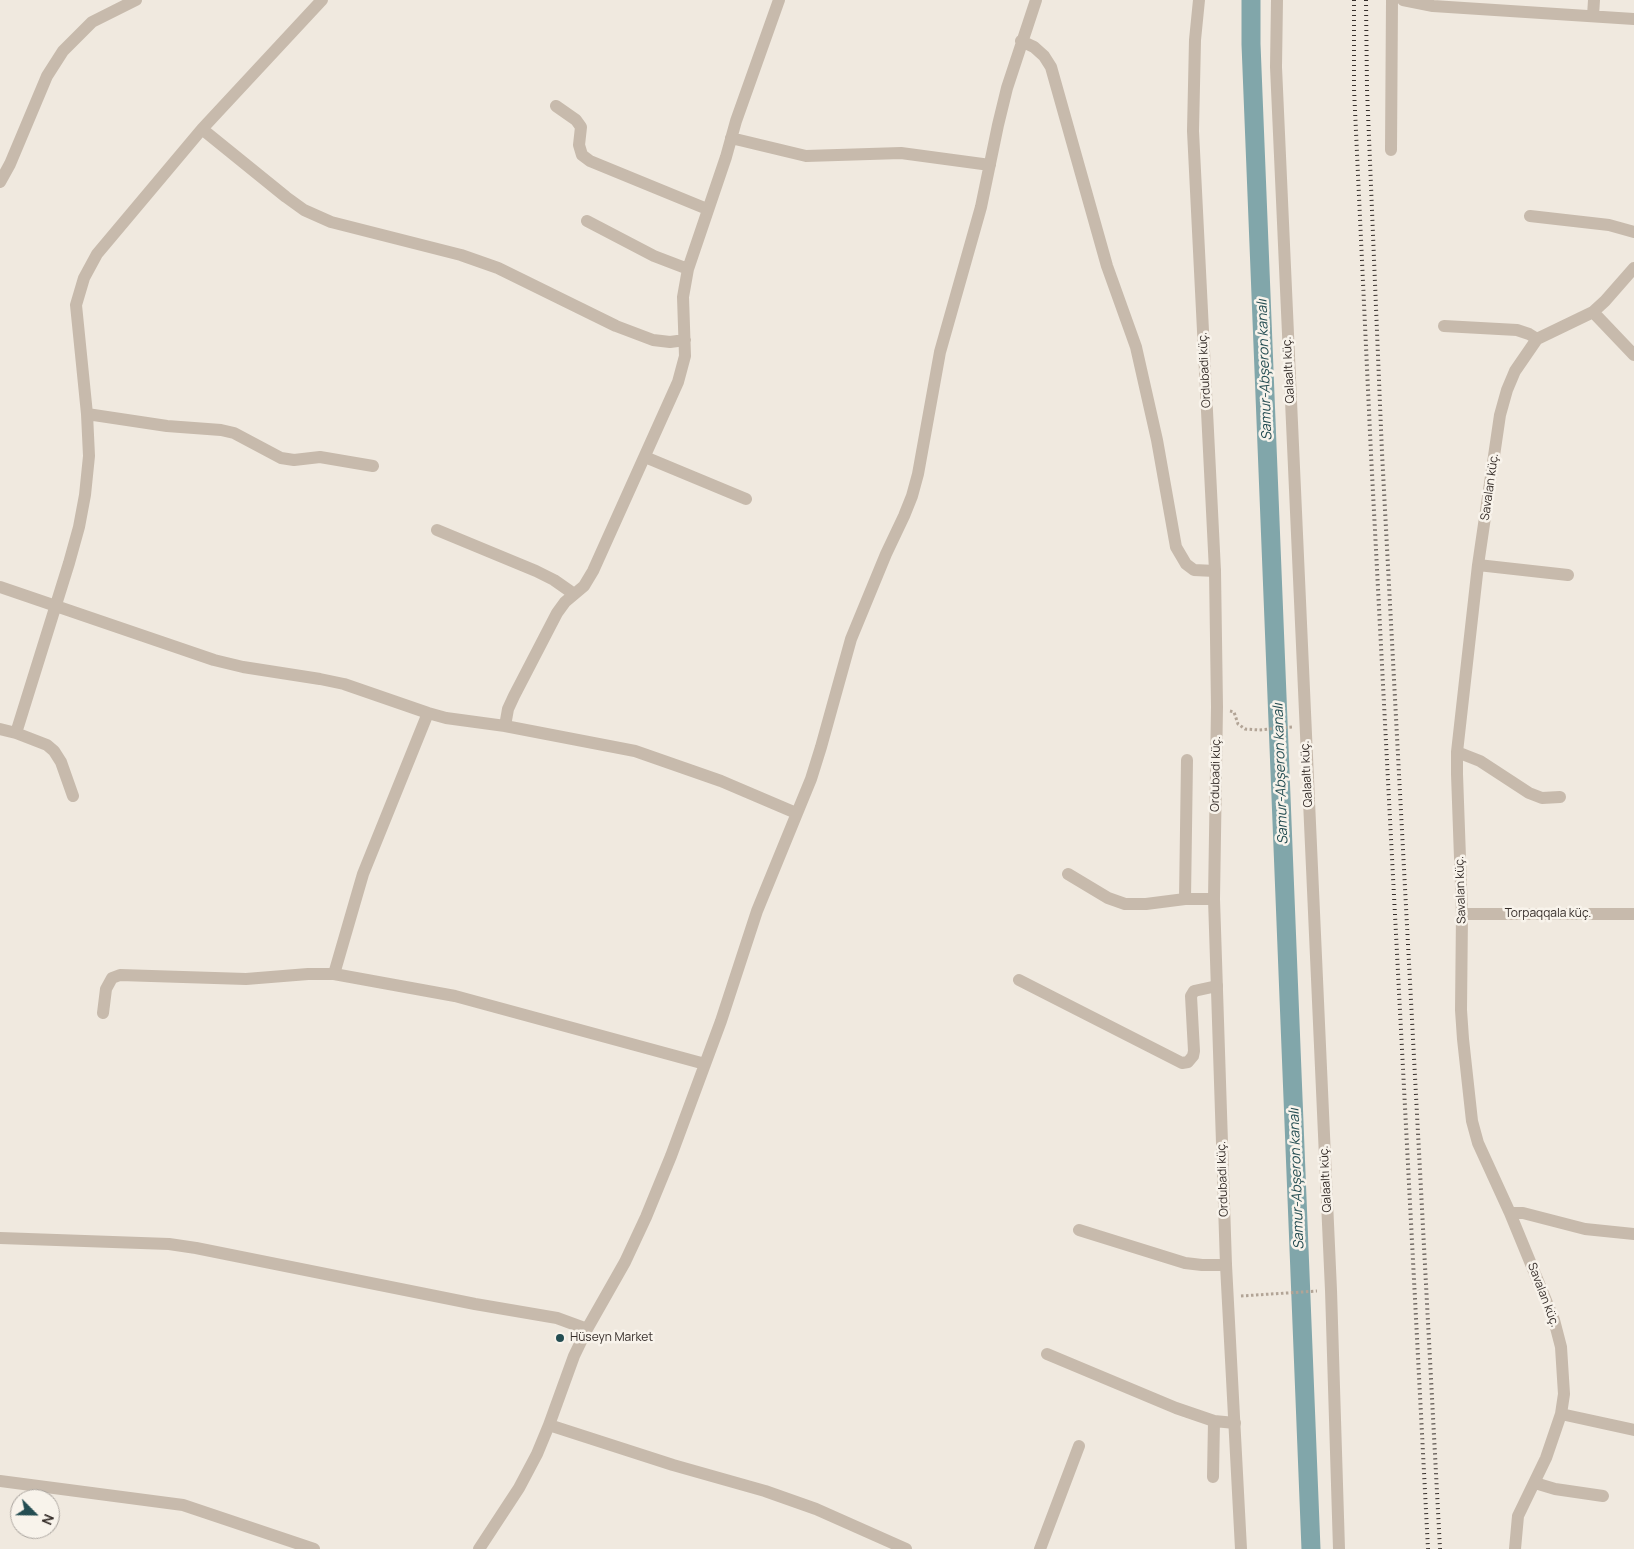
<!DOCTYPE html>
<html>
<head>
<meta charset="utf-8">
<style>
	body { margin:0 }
	#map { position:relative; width:1634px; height:1549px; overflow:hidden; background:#f0e9df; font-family:Manrope,sans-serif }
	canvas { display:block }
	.north { position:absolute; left:10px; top:1489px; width:50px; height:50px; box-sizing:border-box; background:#f8f3eb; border:1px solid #aaa49e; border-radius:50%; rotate:113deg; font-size:14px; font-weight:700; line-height:20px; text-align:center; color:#362e2a }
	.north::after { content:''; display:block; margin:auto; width:18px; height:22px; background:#244d52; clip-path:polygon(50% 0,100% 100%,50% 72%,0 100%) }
</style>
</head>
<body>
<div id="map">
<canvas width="1634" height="1549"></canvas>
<div class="north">N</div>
</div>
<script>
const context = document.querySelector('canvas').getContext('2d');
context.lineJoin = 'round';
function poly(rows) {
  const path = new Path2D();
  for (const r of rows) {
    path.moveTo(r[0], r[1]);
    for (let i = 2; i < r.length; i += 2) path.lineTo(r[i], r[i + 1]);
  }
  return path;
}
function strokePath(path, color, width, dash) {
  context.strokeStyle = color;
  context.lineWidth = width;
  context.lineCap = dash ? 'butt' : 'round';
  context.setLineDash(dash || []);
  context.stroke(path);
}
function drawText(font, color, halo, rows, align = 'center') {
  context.font = font + ' Manrope,sans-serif';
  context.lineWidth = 5;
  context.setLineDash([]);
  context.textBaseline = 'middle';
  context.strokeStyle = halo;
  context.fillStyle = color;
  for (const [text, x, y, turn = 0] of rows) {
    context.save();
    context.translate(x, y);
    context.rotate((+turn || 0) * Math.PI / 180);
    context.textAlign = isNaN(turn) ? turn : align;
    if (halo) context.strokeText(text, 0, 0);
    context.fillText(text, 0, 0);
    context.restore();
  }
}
const canal = poly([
	[1251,0,1251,44,1311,1549]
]);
const path = poly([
	[1230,711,1234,712,1238,724,1245,729,1259,730,1292,727],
	[1241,1296,1317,1291]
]);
const minor = poly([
	[1277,0,1276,67,1331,1290,1339,1549],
	[1403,0,1433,6,1634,19],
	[1593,16,1594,0],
	[1021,41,1034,47,1044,56,1051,67,1107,266,1136,347,1157,440,1176,547,1186,564,1194,570,1215,571],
	[556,106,576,120,581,127,579,145,582,155,590,161,707,209],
	[202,129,286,197,304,210,331,222,461,255,498,268,616,326,653,340,670,342,685,340],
	[731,138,806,156,901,153,990,165],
	[1391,150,1392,0],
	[0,182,10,164,47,76,63,51,92,22,136,0],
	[1530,216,1609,225,1634,232],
	[587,221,654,256,688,269],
	[1593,312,1634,355],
	[1444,326,1517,330,1529,334,1537,339],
	[87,414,167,426,221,430,234,433,281,458,294,460,320,457,373,466],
	[645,457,746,499],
	[437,530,536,571,554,580,574,594],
	[1478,565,1568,575],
	[0,587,214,660,243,667,320,679,344,684,428,713,446,718,505,726,635,751,721,781,796,813],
	[505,726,508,709,514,696,557,613,565,602,584,586,593,571,678,382,685,356,683,297,688,269,726,157,736,121,779,0],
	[0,729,16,733,47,745,54,751,61,762,73,796],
	[16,733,69,563,79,527,85,495,89,456,87,414,76,305,84,278,97,254,202,129,322,0],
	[1457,752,1480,761,1529,793,1542,798,1560,797],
	[1068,874,1108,898,1125,904,1146,904,1185,899,1214,899],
	[1185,899,1187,760],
	[1462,914,1634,914],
	[334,974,363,874,428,713],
	[1019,980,1182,1063,1188,1062,1193,1056,1194,1051,1191,996,1194,991,1217,986],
	[103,1013,106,989,112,978,120,975,246,979,308,974,334,974,455,996,705,1064],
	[1510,1213,1523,1213,1585,1229,1634,1234],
	[1079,1230,1185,1263,1202,1265,1226,1265],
	[0,1238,169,1244,196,1248,475,1304,557,1318,587,1329],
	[1047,1354,1176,1408,1214,1421,1235,1423],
	[1561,1414,1634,1430],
	[549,1425,673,1465,765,1491,816,1509,906,1549],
	[1213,1477,1214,1421],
	[0,1481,183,1505,314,1549],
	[1535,1483,1555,1489,1603,1496],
	[479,1549,519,1488,537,1454,549,1425,574,1356,587,1329,625,1262,646,1217,671,1156,721,1021,757,911,811,779,821,747,851,639,886,554,904,516,912,496,918,474,940,352,981,207,998,125,1007,88,1036,0],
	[1040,1549,1079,1446],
	[1515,1549,1518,1516,1546,1458,1561,1414,1564,1394,1561,1347,1554,1320,1510,1213,1478,1143,1472,1121,1463,1039,1461,1010,1462,914,1457,774,1457,752,1478,565,1500,415,1507,390,1515,371,1537,339,1593,312,1605,301,1634,268]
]);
const tertiary = poly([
	[1199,0,1195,40,1193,131,1215,571,1217,707,1214,899,1226,1265,1241,1549]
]);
const rail = poly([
	[1354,0,1354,89,1371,454,1428,1549],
	[1366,0,1367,89,1382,453,1440,1549]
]);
const markers = [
	[560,1338,5,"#244d52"]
];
const streetNames = [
	["Ordubadi küç.",1205,370,-93],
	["Qalaaltı küç.",1289,370,-93],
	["Savalan küç.",1490,487,-82],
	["Ordubadi küç.",1216,774,-89],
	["Qalaaltı küç.",1307,774,-93],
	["Savalan küç.",1461,890,-92],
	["Torpaqqala küç.",1548,914],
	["Ordubadi küç.",1223,1179,-92],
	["Qalaaltı küç.",1326,1179,-93],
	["Savalan küç.",1543,1295,69]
];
const poiNames = [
	["Hüseyn Market",570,1338]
];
const waterNames = [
	["Samur-Abşeron kanalı",1265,370,-92],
	["Samur-Abşeron kanalı",1281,774,-92],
	["Samur-Abşeron kanalı",1297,1179,-92]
];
strokePath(canal, '#81a6aa', 19);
strokePath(path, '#b2a496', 3, [2.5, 2.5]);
strokePath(minor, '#c7baac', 12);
strokePath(tertiary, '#c7baac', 12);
strokePath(rail, '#362e2a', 4, [1, 4]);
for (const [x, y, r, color] of markers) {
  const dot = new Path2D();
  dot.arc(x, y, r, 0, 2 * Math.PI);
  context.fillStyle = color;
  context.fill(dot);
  strokePath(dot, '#f8f3eb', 2);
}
drawText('12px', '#362e2a', '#f8f3eb', streetNames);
drawText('12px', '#362e2a', '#f8f3eb', poiNames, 'left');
drawText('italic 14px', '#244d52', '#f8f3eb', waterNames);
</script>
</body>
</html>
